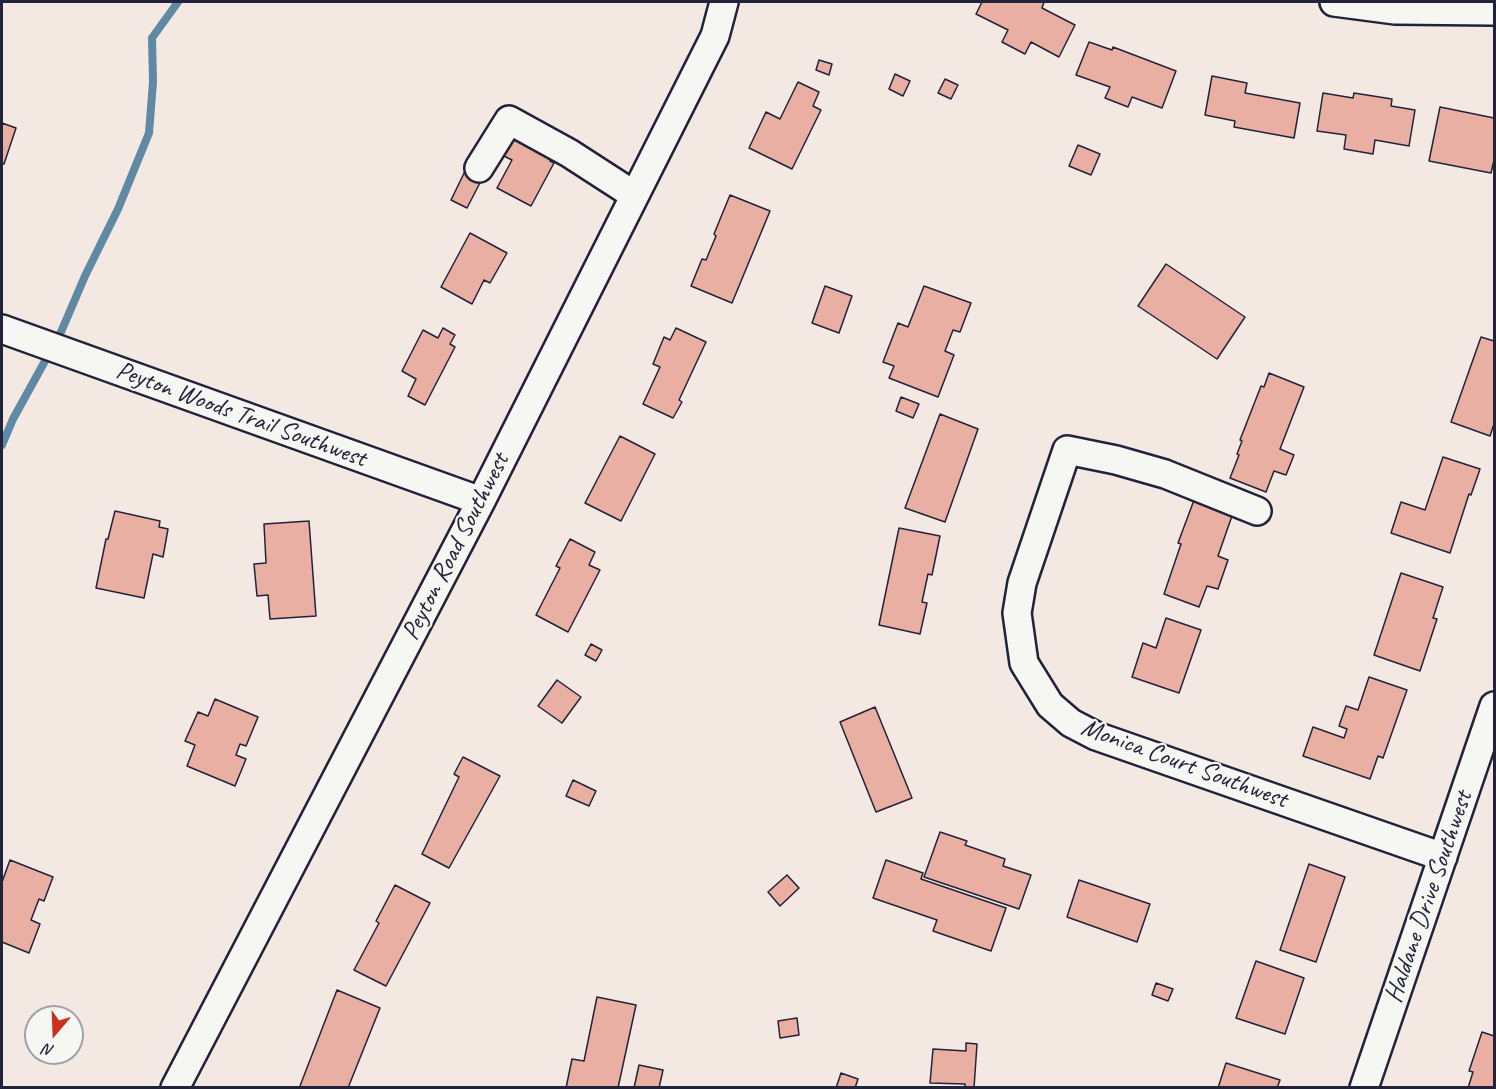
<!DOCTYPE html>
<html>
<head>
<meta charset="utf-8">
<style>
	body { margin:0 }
	#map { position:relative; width:1496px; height:1089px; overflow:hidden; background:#f3e8e2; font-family:Caveat,sans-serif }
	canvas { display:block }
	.frame { position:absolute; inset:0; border:3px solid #22223b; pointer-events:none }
	.north { position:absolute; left:24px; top:1005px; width:60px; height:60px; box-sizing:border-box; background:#f6f6f2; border:2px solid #a1a1a9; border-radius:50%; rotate:199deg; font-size:16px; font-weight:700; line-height:24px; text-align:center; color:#22223b }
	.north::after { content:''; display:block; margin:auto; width:21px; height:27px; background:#c8321e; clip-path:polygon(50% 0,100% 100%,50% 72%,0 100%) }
</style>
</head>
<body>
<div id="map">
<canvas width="1496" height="1089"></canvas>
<div class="frame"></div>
<div class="north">N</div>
</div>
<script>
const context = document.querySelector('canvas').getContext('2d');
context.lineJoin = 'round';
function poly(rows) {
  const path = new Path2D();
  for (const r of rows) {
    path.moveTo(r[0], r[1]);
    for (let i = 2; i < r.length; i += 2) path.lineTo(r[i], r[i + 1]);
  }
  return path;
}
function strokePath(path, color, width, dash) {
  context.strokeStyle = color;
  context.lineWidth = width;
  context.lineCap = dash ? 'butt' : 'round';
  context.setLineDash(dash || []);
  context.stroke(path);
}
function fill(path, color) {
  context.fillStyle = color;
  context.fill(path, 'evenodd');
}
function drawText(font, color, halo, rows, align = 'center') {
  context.font = font + ' Caveat,sans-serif';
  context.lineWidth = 4.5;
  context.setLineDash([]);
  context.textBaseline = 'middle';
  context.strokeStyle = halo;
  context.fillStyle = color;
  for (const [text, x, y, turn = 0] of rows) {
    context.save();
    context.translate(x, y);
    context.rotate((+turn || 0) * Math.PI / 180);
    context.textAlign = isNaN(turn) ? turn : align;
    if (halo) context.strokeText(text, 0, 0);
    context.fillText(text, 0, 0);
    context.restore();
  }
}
const stream = poly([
	[2,445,13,419,61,332,85,276,118,209,149,133,153,82,152,38,178,2]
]);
const building = poly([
	[982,2,1044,2,1042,8,1075,25,1059,57,1031,42,1025,54,1002,42,1008,30,976,14,982,2],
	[1089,42,1112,50,1113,47,1176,71,1162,108,1132,97,1128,107,1105,98,1110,87,1076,75,1089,42],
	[819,60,832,64,829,75,816,70,819,60],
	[895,74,910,81,903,96,889,89,895,74],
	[1212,76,1247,83,1245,93,1300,103,1294,138,1234,127,1235,121,1205,115,1212,76],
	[945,79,958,85,951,99,938,93,945,79],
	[798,82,819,92,813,106,821,110,792,169,749,148,766,112,780,119,798,82],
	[1323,93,1353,98,1354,93,1392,99,1391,106,1415,110,1409,146,1375,140,1373,154,1344,149,1346,135,1317,131,1323,93],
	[1440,107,1494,118,1494,160,1491,173,1429,161,1440,107],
	[2,123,16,128,4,164,2,163,2,123],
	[516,129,555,149,550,161,554,163,531,206,497,188,512,160,502,155,516,129],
	[1078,145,1100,154,1091,175,1069,166,1078,145],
	[467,167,484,175,467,208,451,200,467,167],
	[730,195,770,211,732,303,691,286,702,259,706,260,716,236,714,234,730,195],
	[470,233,507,253,490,283,484,280,472,304,441,287,470,233],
	[1166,264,1245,317,1217,359,1138,306,1166,264],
	[825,286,852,296,839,333,812,323,825,286],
	[924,286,971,303,960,332,953,330,945,351,954,355,938,397,889,378,894,366,883,362,898,323,908,327,924,286],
	[443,328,455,335,450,344,455,347,425,405,408,396,416,379,402,371,423,330,438,338,443,328],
	[676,328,706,342,679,400,682,402,673,418,643,404,660,367,653,364,664,337,670,340,676,328],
	[1481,337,1494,341,1494,424,1490,436,1451,422,1481,337],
	[1269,373,1304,387,1280,449,1294,455,1286,475,1274,471,1266,492,1230,478,1239,455,1237,454,1242,441,1240,440,1261,386,1264,387,1269,373],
	[901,397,919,404,913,418,896,411,901,397],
	[940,414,978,429,945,522,905,508,940,414],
	[620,436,655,454,621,521,585,503,620,436],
	[1443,457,1480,469,1471,495,1469,494,1450,553,1391,533,1401,502,1425,510,1443,457],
	[1194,500,1233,513,1218,556,1228,560,1218,589,1207,586,1199,607,1164,594,1181,544,1178,543,1194,500],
	[115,511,160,521,159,527,168,529,163,557,153,554,144,598,96,588,106,539,108,539,115,511],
	[309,521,316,616,270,619,268,595,257,596,254,564,266,563,264,524,309,521],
	[899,528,940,536,932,575,928,574,922,602,927,603,920,634,879,625,899,528],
	[570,539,595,552,589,565,600,570,568,632,536,615,560,568,556,566,570,539],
	[1401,573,1443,587,1433,618,1437,619,1420,671,1374,655,1401,573],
	[1166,618,1201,630,1179,693,1132,677,1143,643,1156,648,1166,618],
	[591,644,602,650,596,661,585,655,591,644],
	[1369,677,1407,690,1383,758,1378,756,1370,779,1303,756,1313,727,1344,738,1347,729,1339,726,1346,706,1358,710,1369,677],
	[557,680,581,697,562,723,538,706,557,680],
	[215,699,258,717,246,746,240,744,236,755,246,759,235,786,187,766,195,745,185,741,198,712,208,716,215,699],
	[875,707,912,798,876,812,840,722,875,707],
	[463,757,500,776,449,868,422,854,459,777,454,774,463,757],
	[573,780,596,791,589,806,566,796,573,780],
	[940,832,967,841,965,845,1005,859,1003,866,1031,875,1019,909,924,877,940,832],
	[10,860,53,877,44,901,39,899,31,920,40,924,29,953,2,942,2,882,10,860],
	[886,860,923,873,921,879,1006,908,991,951,933,931,937,920,873,898,886,860],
	[1309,864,1345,877,1316,962,1280,950,1309,864],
	[787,875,799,888,780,906,768,892,787,875],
	[1079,880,1150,904,1137,942,1067,917,1079,880],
	[395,885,430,903,386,986,354,970,379,923,376,921,395,885],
	[1256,961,1304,978,1285,1034,1236,1018,1256,961],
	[1156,983,1173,989,1168,1001,1152,995,1156,983],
	[337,990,380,1008,348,1088,303,1088,300,1086,337,990],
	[597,997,636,1005,618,1088,566,1088,572,1059,584,1061,597,997],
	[797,1018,799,1035,780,1038,778,1021,797,1018],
	[1482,1032,1494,1036,1494,1088,1468,1088,1473,1072,1469,1071,1482,1032],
	[966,1043,977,1044,974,1088,965,1088,965,1084,930,1083,933,1049,966,1051,966,1043],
	[1226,1063,1280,1080,1277,1088,1218,1088,1226,1063],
	[639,1065,663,1070,659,1088,634,1088,639,1065],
	[841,1073,858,1079,855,1088,836,1088,841,1073]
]);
const minor = poly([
	[1334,2,1395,10,1494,11],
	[479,168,509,120,569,153,634,195],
	[2,329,481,501],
	[1257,511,1165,474,1116,460,1067,450,1022,583,1017,613,1024,663,1050,705,1071,723,1096,736,1443,857],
	[175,1088,481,501,715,36,724,2],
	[1364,1088,1494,706]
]);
const streetNames = [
	["Peyton Woods Trail Southwest",241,415,20],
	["Peyton Road Southwest",456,547,-63],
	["Monica Court Southwest",1184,764,20],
	["Haldane Drive Southwest",1429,897,-71]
];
strokePath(stream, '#6089a5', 8);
fill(building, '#e8afa2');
strokePath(building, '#22223b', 1.5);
strokePath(minor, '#22223b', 32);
strokePath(minor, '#f6f6f2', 27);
drawText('26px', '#22223b', '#f6f6f2', streetNames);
</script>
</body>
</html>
